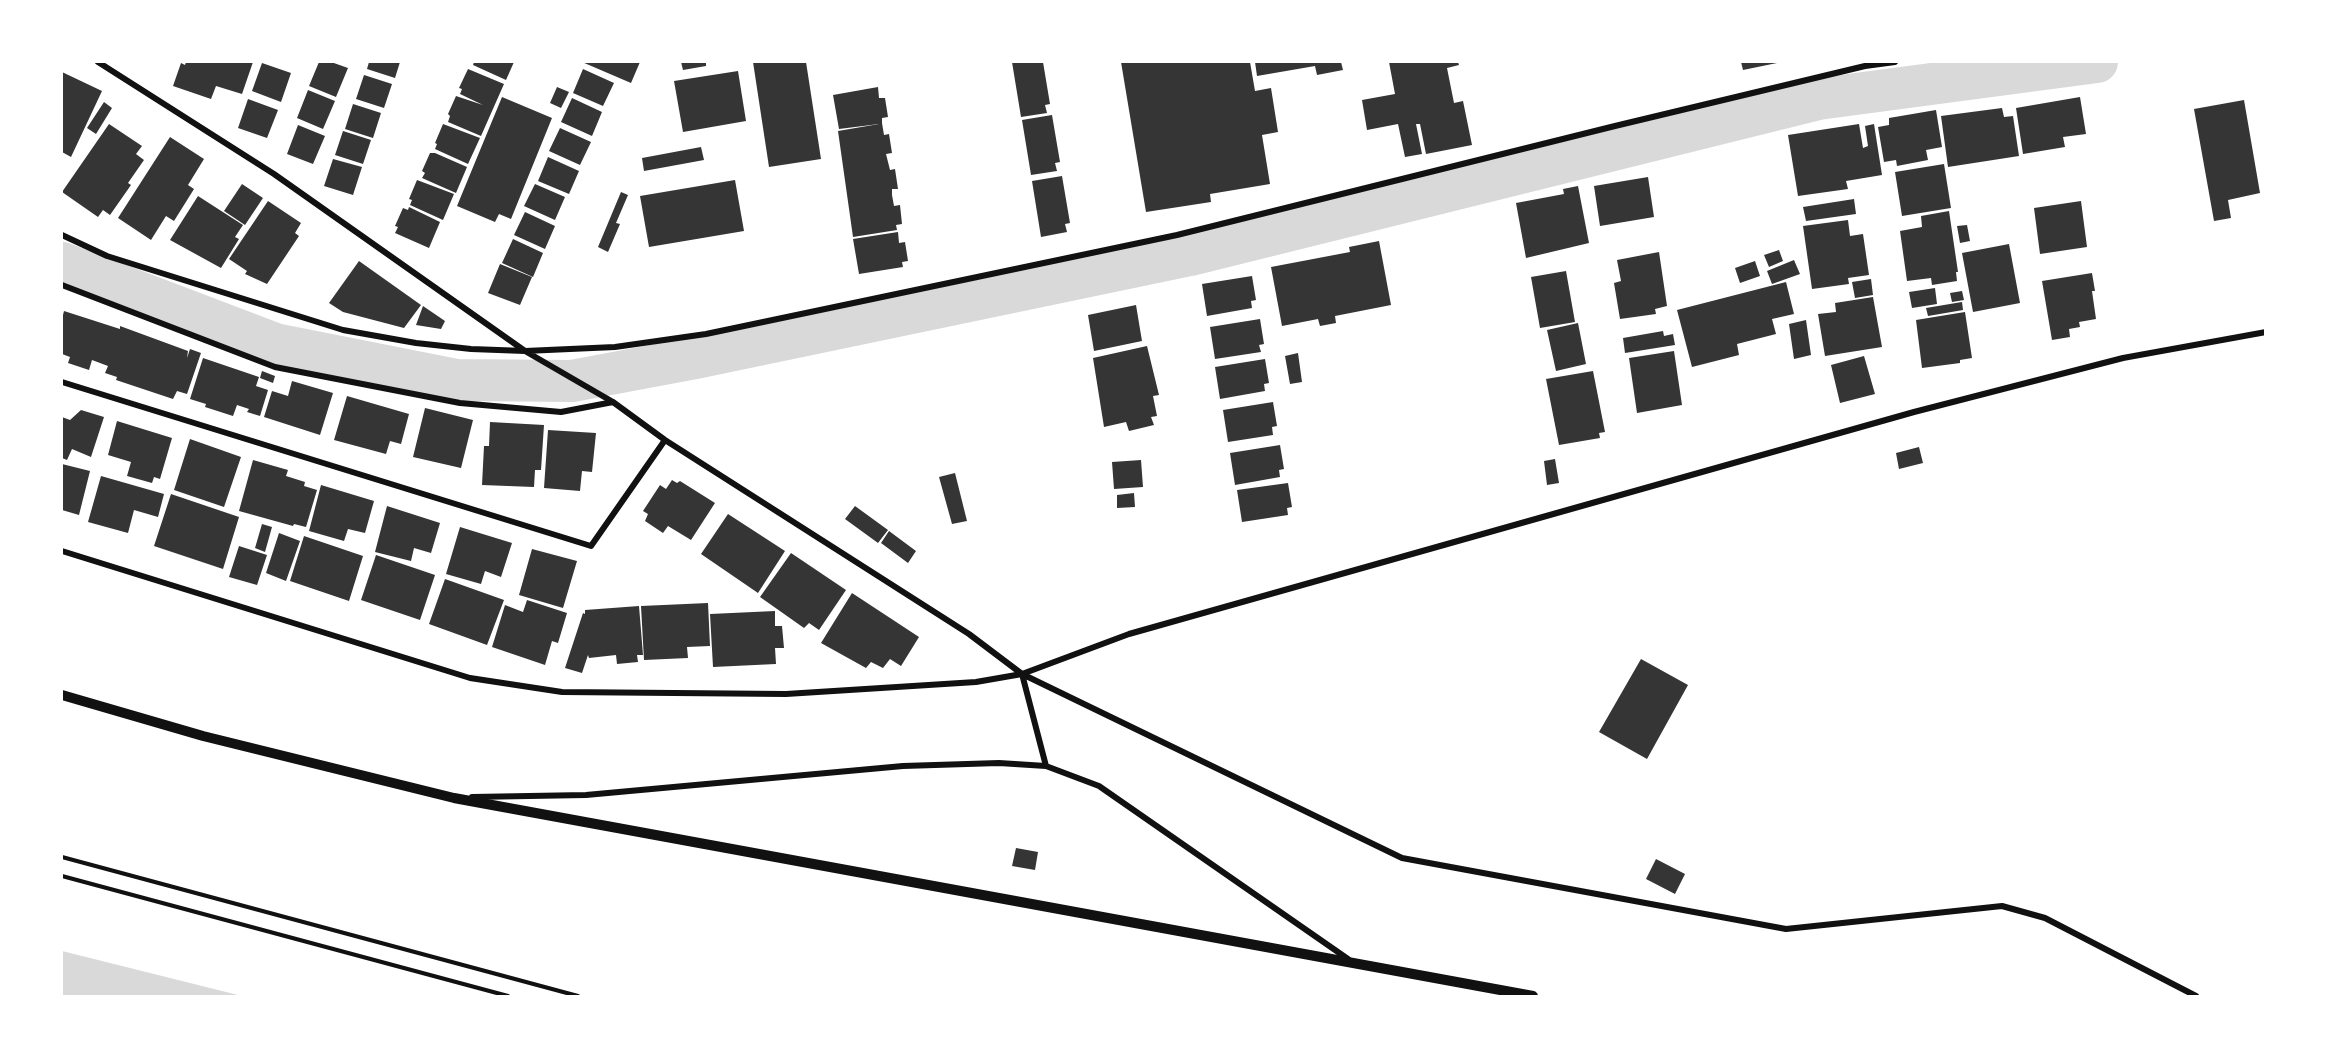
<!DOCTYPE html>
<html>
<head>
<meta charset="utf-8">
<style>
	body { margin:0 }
	#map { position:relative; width:2327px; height:1058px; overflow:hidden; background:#fff; font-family:"Archivo Narrow",sans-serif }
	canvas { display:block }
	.frame { position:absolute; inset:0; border:63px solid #fff; pointer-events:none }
</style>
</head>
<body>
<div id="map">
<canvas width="2327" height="1058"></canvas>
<div class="frame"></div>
</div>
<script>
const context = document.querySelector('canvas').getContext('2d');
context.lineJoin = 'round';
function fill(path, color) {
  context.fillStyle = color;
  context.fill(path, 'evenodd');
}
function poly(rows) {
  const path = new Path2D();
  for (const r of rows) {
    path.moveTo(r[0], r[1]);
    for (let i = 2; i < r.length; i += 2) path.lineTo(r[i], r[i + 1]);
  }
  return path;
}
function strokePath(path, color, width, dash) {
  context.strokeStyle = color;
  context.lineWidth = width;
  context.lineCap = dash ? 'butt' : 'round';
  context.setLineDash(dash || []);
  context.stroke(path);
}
const water = poly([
	[62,951,242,996,62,996]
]);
const canal = poly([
	[62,263,275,344,457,380,572,381,695,358,1190,255,1818,99,2097,62]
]);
const building = poly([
	[186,62,253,62,242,94,216,86,211,99,173,86,181,63,185,65],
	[319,62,331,62,348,68,336,97,309,86],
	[369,62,400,62,395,78,367,69],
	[474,62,514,62,506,80,473,65],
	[582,62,640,62,631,83],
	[681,62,706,62,706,66,683,70],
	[753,62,806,62,821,159,769,167],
	[1012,62,1043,62,1050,104,1045,105,1047,113,1021,117],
	[1121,62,1250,62,1255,91,1271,88,1278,132,1262,135,1270,184,1210,194,1211,202,1146,212],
	[1255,62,1341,62,1343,70,1317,75,1315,66,1257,76],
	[1389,62,1458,62,1459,65,1447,68,1454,103,1463,101,1472,145,1426,154,1420,124,1416,124,1422,154,1405,157,1398,124,1367,130,1362,100,1395,94],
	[1741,62,1777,62,1777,63,1743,70],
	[262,63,291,73,281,102,252,91],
	[468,69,504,84,481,136,448,122,450,116,448,114,456,96,483,105,460,94,462,89,459,88],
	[583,69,614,83,603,106,573,93],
	[738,71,746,121,683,132,674,81],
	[62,72,102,91,71,157,62,152],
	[364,75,392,84,384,108,356,99],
	[557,87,569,92,561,108,550,103],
	[878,87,879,98,885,98,888,117,882,118,882,123,884,135,889,134,892,153,886,154,890,170,895,169,898,189,892,189,892,195,894,206,900,205,902,224,896,225,897,230,853,237,838,131,879,124,839,129,833,95],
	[308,90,335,101,323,129,297,118],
	[502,97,552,118,511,219,499,214,495,222,457,206],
	[2080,97,2086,134,2063,137,2065,147,2023,154,2016,108],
	[572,98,602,112,592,136,561,122],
	[248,99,278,110,267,138,238,128],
	[2244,100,2260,193,2228,200,2231,218,2214,221,2194,109],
	[104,102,112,108,96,134,87,128],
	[353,104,381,113,373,138,345,129],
	[2002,108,2004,117,2013,116,2019,156,1948,167,1941,116],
	[1936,110,1942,147,1926,150,1928,160,1897,166,1896,160,1884,162,1878,127,1889,125,1889,118],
	[1052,115,1060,162,1055,163,1057,171,1031,175,1022,120],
	[109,124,142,146,136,154,144,160,128,183,131,185,110,215,103,210,98,217,62,192],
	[443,124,480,138,468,164,435,149,437,144,435,143],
	[1859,124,1863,148,1868,146,1865,126,1874,124,1882,175,1846,181,1848,189,1798,196,1788,135],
	[298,125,325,136,313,164,287,154],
	[560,128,591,142,580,165,549,151],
	[343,131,371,140,363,164,335,155],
	[170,137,204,159,188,185,194,189,174,221,166,216,151,240,118,218],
	[701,147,704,160,644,171,642,158],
	[430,153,435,153,467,167,456,193,422,178,425,173,422,171],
	[548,157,579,171,569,194,538,181],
	[333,159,362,167,353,195,324,186],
	[1944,164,1951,208,1902,216,1895,172],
	[1062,176,1070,223,1065,224,1067,232,1041,237,1032,181],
	[1648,177,1654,217,1600,226,1594,186],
	[417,180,454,194,443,220,410,205,412,200,409,199],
	[735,180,744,231,649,247,640,196],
	[242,184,263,198,245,225,224,211],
	[535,184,565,197,555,220,524,206],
	[1578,186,1589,243,1526,258,1516,203,1564,194,1563,189],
	[621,192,628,195,616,223,620,224,608,252,598,247],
	[198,196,243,225,235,237,239,239,221,268,170,240],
	[1854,199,1856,214,1806,221,1803,207],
	[268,201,301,223,295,233,299,236,267,284,245,274,247,271,229,259],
	[2081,201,2087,247,2040,254,2034,208],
	[409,207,440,222,429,248,395,233,398,227,395,226,403,208,408,210],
	[1949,211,1958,272,1956,272,1957,281,1932,285,1931,278,1907,281,1900,231,1922,227,1921,216],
	[525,212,555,226,545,249,514,235],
	[1848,220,1850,236,1863,234,1869,275,1848,278,1849,284,1812,289,1803,226],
	[1967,225,1970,241,1960,243,1957,226],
	[898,232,899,243,905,242,908,261,902,262,903,267,859,274,853,239],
	[513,239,543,253,533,277,502,263],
	[1379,241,1391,305,1335,316,1336,323,1320,326,1318,319,1282,326,1271,267,1350,252,1349,247],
	[2009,244,2020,303,1973,312,1962,253],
	[1779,250,1783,261,1769,267,1764,255],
	[1659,252,1667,306,1655,309,1656,314,1620,319,1614,283,1621,281,1617,260],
	[1794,260,1800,274,1772,284,1767,271],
	[359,261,421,305,404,328,343,312,329,303],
	[1755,261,1760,276,1740,283,1735,268],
	[500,264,532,277,520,305,488,293],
	[1566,271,1575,322,1540,328,1531,277],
	[2092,273,2095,291,2092,291,2096,319,2079,322,2080,327,2069,329,2070,337,2052,340,2042,281],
	[1252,276,1256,300,1251,301,1252,308,1207,316,1202,284],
	[1871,279,1873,295,1855,298,1852,282],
	[1786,282,1794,314,1772,319,1776,334,1737,344,1739,355,1692,367,1677,310],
	[1935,288,1937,304,1912,308,1909,292],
	[1962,291,1964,300,1952,302,1950,293],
	[1873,297,1882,347,1825,356,1818,314,1836,312,1835,303],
	[1962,302,1963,310,1928,316,1926,308],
	[1136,305,1142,341,1094,351,1088,315],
	[423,306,445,321,441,329,416,325],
	[64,311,120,329,120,326,188,351,187,358,190,349,201,353,187,394,177,391,173,399,116,380,117,377,105,373,108,366,92,360,89,370,68,363,70,357,62,354,62,319],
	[1965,312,1972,358,1960,360,1960,363,1922,368,1916,320],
	[1260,319,1264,344,1259,345,1261,352,1215,359,1210,327],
	[1806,320,1811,355,1794,359,1789,324],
	[1578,323,1586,364,1556,371,1547,330],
	[1663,331,1664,336,1673,334,1675,345,1625,353,1623,338],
	[1147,346,1159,395,1153,396,1157,416,1151,417,1154,425,1129,431,1126,422,1104,427,1093,358],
	[1674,351,1682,405,1637,413,1629,358],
	[1298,353,1302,382,1290,384,1285,356],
	[1864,356,1875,394,1840,403,1831,365],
	[203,358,259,377,256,386,268,390,260,416,247,412,249,409,237,405,233,416,205,407,206,404,190,399],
	[1265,359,1269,383,1264,384,1265,391,1220,399,1215,367],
	[262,371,275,376,273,383,260,378],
	[1593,371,1605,432,1599,433,1600,438,1559,445,1546,379],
	[292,381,333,393,320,435,264,417,272,391,288,396],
	[347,396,409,414,401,444,390,441,386,454,334,440],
	[1273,402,1277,426,1272,427,1273,435,1228,442,1223,410],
	[425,408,473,420,461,468,413,457],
	[81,410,104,417,91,457,72,449,67,460,62,458,62,417,70,420],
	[117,421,172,438,160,479,154,477,152,483,127,476,131,462,108,455],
	[490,422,544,425,541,470,535,470,534,487,482,485,484,446,489,446],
	[548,430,596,433,592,472,582,471,580,491,544,488],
	[190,439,241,457,224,507,174,490],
	[1280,445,1284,469,1279,470,1280,477,1235,485,1230,453],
	[1919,447,1923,463,1899,469,1896,453],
	[1555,459,1559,483,1547,485,1544,461],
	[253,460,288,470,286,476,305,482,304,486,317,490,306,527,294,524,293,526,239,511],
	[1141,460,1143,487,1114,489,1112,462],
	[62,464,90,471,79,515,62,510],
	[955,473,967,521,952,524,939,477],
	[101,476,164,494,158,517,134,510,128,533,88,522],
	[672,480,677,483,680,481,715,503,691,540,668,526,663,533,645,521,648,514,643,511,660,485,666,489],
	[1288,483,1292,507,1287,508,1288,515,1242,522,1237,490],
	[321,485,374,501,365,533,348,529,344,541,309,531],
	[1134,493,1135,507,1117,508,1117,495],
	[171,494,239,517,223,569,154,546],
	[387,506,440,523,431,553,414,548,411,561,375,552],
	[855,506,888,530,878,543,845,519],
	[728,514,785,551,758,593,701,554],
	[262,524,272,527,265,552,255,548],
	[460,527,512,543,501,577,485,571,481,584,446,574],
	[889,531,916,551,908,563,881,543],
	[279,533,300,541,286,581,266,573],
	[304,536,363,556,349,601,290,581],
	[239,546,267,555,257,585,229,577],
	[532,549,577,561,563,608,519,595],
	[791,553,846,590,819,630,809,623,804,628,760,597],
	[376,555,435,575,420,620,361,600],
	[445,579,504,600,487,645,429,624],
	[852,593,919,637,901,666,890,659,883,668,871,662,866,668,821,643],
	[527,600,567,613,558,643,552,641,545,665,492,647,505,605,523,612],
	[708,603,710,646,687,647,688,658,644,660,641,606],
	[639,606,643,655,637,655,638,662,617,664,616,655,589,658,588,655,582,673,565,668,583,613,585,614,585,610],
	[775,611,775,626,782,626,784,648,775,648,776,664,713,667,710,614],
	[1641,659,1688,685,1647,759,1599,732],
	[1016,848,1038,852,1035,870,1012,866],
	[1656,859,1685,874,1675,894,1646,879]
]);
const path = poly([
	[62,857,578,996],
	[62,876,508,996]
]);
const minor = poly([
	[98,62,274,174,525,351,613,402,665,440,969,634,1022,674,1046,766,1099,786,1348,959],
	[62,235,107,256,343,330,416,343,471,349,525,351,615,347,706,334,1177,235,1615,126,1865,66,1895,62],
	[62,285,275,367,460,403,561,412,613,402],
	[62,382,591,546,665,440],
	[62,551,470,678,562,692,786,694,976,682,1022,674,1129,634,1914,412,2123,358,2266,332],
	[1022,674,1402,858,1786,929,2002,906,2045,918,2196,996],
	[472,797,586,795,903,766,999,763,1046,766]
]);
const tertiary = poly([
	[62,695,203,736,454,798,1533,996]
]);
fill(water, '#d9d9d9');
strokePath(canal, '#d9d9d9', 42);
fill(building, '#353535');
strokePath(path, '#111', 4);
strokePath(minor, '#111', 6);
strokePath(tertiary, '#111', 10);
</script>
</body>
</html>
